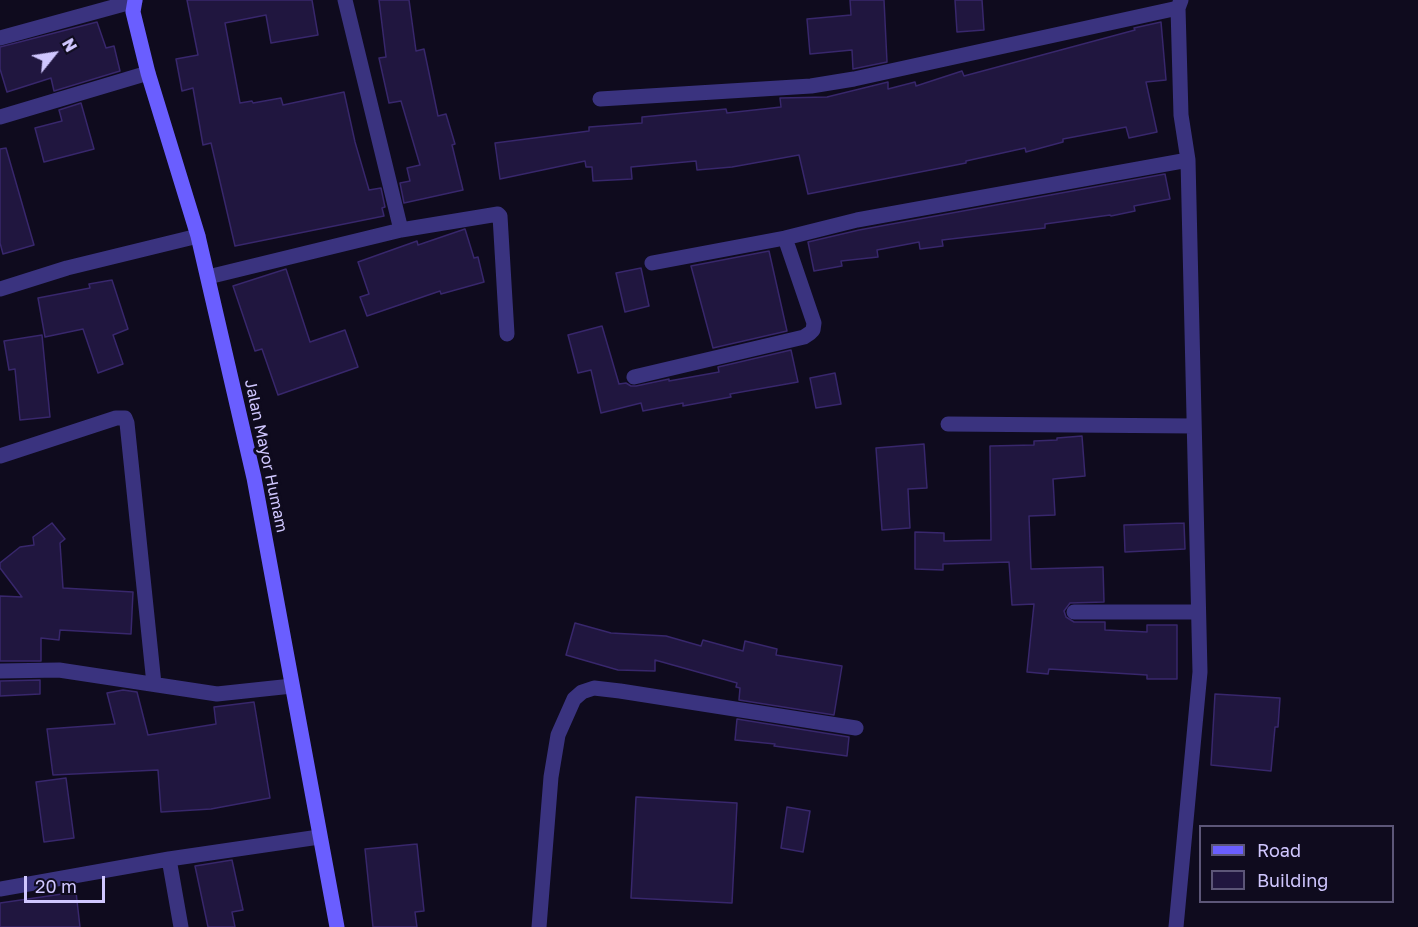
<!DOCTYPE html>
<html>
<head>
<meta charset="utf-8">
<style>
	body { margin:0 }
	#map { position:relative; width:1418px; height:927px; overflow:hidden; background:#0f0b1e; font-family:"Golos Text",sans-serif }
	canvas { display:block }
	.legend { position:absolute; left:1199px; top:825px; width:195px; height:78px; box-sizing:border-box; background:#0f0b1e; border:2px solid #5c5678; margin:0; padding:8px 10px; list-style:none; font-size:18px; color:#d0c7ff }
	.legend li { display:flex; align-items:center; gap:12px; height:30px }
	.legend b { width:30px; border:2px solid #5c5678 }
	.north { position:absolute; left:24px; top:24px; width:60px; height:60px; -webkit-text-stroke:4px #0f0b1e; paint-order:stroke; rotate:60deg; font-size:16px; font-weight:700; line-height:24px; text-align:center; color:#d0c7ff }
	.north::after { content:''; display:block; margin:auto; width:21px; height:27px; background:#d0c7ff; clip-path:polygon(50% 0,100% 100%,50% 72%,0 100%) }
	.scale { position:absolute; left:24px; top:876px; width:81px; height:27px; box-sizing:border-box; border:3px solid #d0c7ff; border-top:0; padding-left:8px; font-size:18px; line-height:21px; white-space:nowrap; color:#d0c7ff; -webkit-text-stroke:4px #0f0b1e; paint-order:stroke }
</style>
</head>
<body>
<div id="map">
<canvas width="1418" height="927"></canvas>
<ul class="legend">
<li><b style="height:8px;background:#6a5eff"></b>Road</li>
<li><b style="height:16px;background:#20163f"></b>Building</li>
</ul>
<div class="north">N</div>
<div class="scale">20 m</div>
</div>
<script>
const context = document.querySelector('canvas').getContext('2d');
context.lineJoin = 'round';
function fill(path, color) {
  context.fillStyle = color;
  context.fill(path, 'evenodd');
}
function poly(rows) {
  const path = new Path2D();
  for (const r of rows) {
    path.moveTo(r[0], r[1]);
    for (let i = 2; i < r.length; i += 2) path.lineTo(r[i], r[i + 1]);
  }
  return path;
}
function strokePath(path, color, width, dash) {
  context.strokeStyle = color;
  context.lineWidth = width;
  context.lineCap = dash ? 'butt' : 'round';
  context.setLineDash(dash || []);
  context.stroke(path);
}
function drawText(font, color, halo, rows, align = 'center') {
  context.font = font + ' "Golos Text",sans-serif';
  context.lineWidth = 6;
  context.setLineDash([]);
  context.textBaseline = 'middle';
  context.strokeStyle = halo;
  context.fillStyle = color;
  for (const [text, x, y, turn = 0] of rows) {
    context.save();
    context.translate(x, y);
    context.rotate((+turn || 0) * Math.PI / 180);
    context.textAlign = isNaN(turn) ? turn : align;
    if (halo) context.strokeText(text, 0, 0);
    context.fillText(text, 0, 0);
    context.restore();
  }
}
const building = poly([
	[187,0,312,0,318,35,271,43,266,15,225,23,240,103,252,101,253,103,281,98,283,105,344,92,355,142,369,190,381,188,385,207,382,208,384,216,235,246,211,143,203,145,193,88,182,91,176,59,198,55,187,0],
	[379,0,409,0,416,51,424,49,438,116,446,114,455,144,452,145,463,190,404,203,400,183,410,181,407,168,420,165,401,101,389,103,379,58,386,57,379,0],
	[850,0,884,0,887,62,853,69,852,50,810,54,807,19,851,15,850,0],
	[955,0,982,0,984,30,957,32,955,0],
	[97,22,106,48,114,46,120,71,54,91,51,78,7,92,0,69,0,47,97,22],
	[1161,22,1166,80,1146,82,1157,132,1129,138,1126,127,1063,139,1063,142,1026,152,1025,148,966,161,966,163,808,194,799,155,732,167,697,170,696,161,631,167,632,179,593,181,592,167,586,167,585,161,500,179,495,143,589,131,589,127,642,123,642,117,726,109,727,113,781,107,780,98,827,97,888,82,888,89,915,82,916,86,962,71,964,76,1135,30,1134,28,1161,22],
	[81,103,94,149,44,162,35,128,62,121,59,110,81,103],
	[6,148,34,245,3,254,0,243,0,149,6,148],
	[1165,174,1170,199,1134,206,1135,211,1111,216,1110,215,1045,224,1045,228,942,240,943,246,920,249,919,242,877,250,878,257,841,261,842,266,814,271,808,242,859,230,1165,174],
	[465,229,474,258,478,257,484,282,441,294,440,291,367,316,360,297,369,294,358,262,417,241,418,245,465,229],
	[769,251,787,331,713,348,691,266,769,251],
	[641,268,649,306,625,312,616,273,641,268],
	[286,269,310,342,345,330,358,367,278,395,262,349,255,351,233,286,286,269],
	[112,280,128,329,113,335,123,364,98,373,83,329,45,337,38,298,90,288,89,284,112,280],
	[602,326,619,384,626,383,631,386,636,386,669,379,669,381,719,372,718,367,791,350,798,382,730,394,731,397,683,406,683,403,643,411,641,403,601,413,591,370,578,373,568,335,602,326],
	[42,335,50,417,20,420,15,369,9,370,4,341,42,335],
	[835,373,841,404,816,408,810,378,835,373],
	[1082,436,1085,476,1053,479,1055,515,1029,516,1031,569,1103,567,1104,602,1070,603,1064,611,1066,617,1074,622,1105,622,1105,630,1147,632,1147,625,1177,625,1177,679,1147,679,1147,675,1049,669,1048,674,1027,672,1034,604,1012,605,1009,562,943,564,943,570,915,569,915,532,944,533,944,541,991,540,990,446,1034,445,1034,441,1057,440,1057,438,1082,436],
	[924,444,927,488,908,489,910,528,882,530,876,448,924,444],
	[52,523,65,539,60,543,63,588,133,592,131,634,60,630,59,640,41,638,41,661,0,661,0,596,22,597,0,568,0,563,20,547,34,545,33,537,52,523],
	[1184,523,1185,549,1125,552,1124,525,1184,523],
	[575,623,611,633,666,636,701,646,703,640,743,651,745,641,777,649,776,655,842,666,834,715,739,700,740,688,736,687,737,683,655,660,655,671,618,670,566,655,575,623],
	[40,680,40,694,0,696,0,681,40,680],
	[123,690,137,692,148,735,216,724,214,707,254,702,270,798,211,809,161,812,158,770,53,775,47,729,115,724,107,693,123,690],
	[1215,694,1280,698,1278,727,1275,727,1271,771,1211,765,1215,694],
	[737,719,849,737,847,756,774,746,775,744,735,740,737,719],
	[66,778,74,838,44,842,36,782,66,778],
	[636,797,737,803,732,903,631,898,636,797],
	[787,807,810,811,803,852,781,848,787,807],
	[417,844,424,911,415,912,417,927,373,927,365,849,417,844],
	[232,860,243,910,232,912,235,927,208,927,195,866,232,860],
	[76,892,80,927,0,927,0,903,76,892]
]);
const minor = poly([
	[345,0,401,230],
	[0,38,135,1],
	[600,99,811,86,854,79,1178,8],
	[0,117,148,73],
	[652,263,785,238,857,220,1188,160],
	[208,277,401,230,498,214,500,216,507,334],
	[0,289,67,268,198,236],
	[634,377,804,337,810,333,813,330,814,323,785,238],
	[948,424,1194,426],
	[0,456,116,418,125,418,127,423,154,684],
	[1074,612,1198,612],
	[0,671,59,670,217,694,292,686],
	[169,859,181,927],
	[0,889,169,859,319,837],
	[539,927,551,777,558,735,574,699,582,692,594,688,620,691,856,728],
	[1176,927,1200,672,1188,160,1181,115,1178,8,1181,0]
]);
const secondary = poly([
	[135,0,133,12,148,73,198,236,254,478,337,927]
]);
const streetNames = [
	["Jalan Mayor Humam",266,456,78]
];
fill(building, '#20163f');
strokePath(building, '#38276c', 1.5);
strokePath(minor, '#3a337f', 15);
strokePath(secondary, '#6a5eff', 15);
drawText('16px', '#d0c7ff', '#0f0b1e', streetNames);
</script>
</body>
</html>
